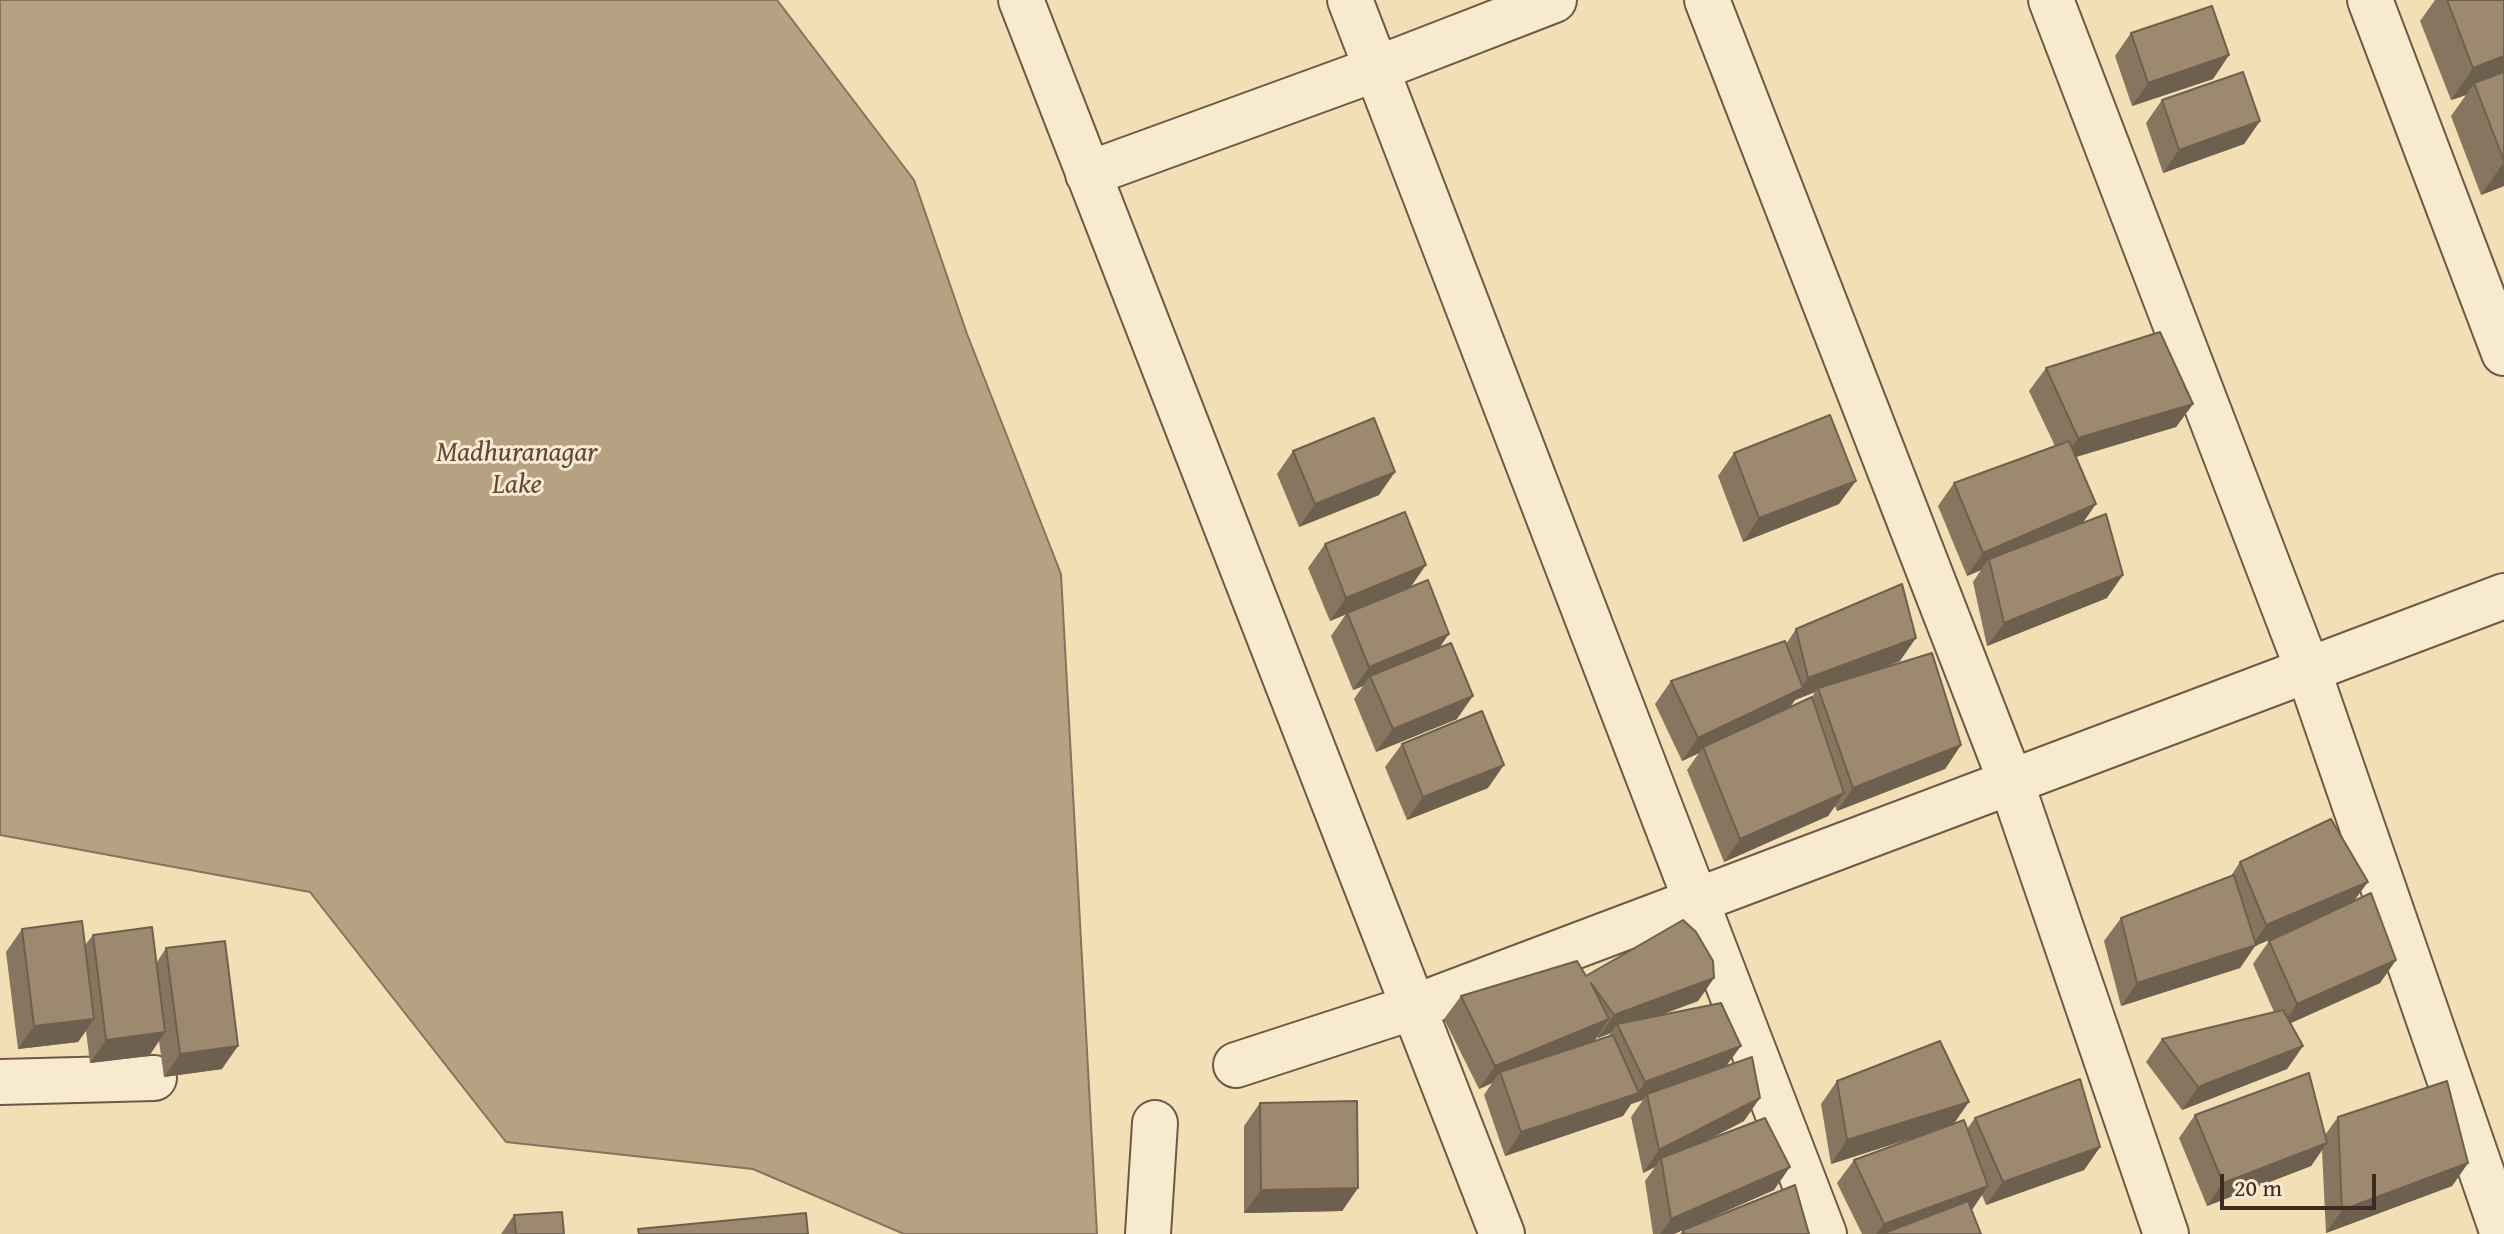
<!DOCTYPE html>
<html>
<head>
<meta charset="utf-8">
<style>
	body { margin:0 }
	#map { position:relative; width:2504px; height:1234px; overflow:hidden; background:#f3dfb5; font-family:"Gentium Book Plus",serif }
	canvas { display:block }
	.scale { position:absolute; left:2220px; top:1174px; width:156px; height:36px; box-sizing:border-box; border:4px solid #402b23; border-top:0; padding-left:10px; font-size:24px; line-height:28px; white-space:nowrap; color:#402b23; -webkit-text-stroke:6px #f7eacf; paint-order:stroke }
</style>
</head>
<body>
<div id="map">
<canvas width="2504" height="1234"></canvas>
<div class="scale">20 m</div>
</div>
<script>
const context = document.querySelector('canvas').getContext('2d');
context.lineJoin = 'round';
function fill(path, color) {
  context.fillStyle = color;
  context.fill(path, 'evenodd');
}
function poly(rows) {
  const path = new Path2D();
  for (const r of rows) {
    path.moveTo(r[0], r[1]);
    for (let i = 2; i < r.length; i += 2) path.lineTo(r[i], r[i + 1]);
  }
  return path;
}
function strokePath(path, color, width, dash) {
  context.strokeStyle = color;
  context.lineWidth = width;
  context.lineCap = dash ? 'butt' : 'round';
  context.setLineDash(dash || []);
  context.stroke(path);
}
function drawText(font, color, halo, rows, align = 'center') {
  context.font = font + ' "Gentium Book Plus",serif';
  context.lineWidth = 6;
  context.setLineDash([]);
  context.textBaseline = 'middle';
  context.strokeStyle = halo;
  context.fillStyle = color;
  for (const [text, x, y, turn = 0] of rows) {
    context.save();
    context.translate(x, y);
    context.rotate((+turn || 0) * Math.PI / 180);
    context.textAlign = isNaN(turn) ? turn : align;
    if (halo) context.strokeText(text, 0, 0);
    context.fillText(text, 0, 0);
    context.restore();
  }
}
const water = poly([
	[0,0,777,0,914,180,967,334,1061,574,1097,1234,904,1234,753,1169,506,1142,310,892,0,835,0,0]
]);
const minor = poly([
	[1021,0,1502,1234],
	[1350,0,1824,1234],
	[1707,0,2011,782,2166,1234],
	[2051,0,2308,670,2503,1234],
	[2370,0,2504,353],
	[1088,174,1376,69,1554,0],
	[1236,1065,1414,1007,2504,596],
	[0,1082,154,1078],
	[1148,1234,1155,1123]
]);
const wall = poly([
	[2435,0,2504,0,2504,186,2481,195,2451,116,2466,95,2451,100,2420,21],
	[2131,33,2229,55,2213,79,2132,106,2115,56],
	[2162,100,2260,121,2244,144,2163,173,2146,123],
	[2046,368,2193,404,2176,427,2076,457,2083,523,2107,598,1987,646,1973,582,1981,570,1967,576,1938,506,1954,483,2055,446,2029,391],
	[1293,451,1379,495,1299,527,1277,474],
	[1734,453,1839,504,1743,542,1718,476],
	[1325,544,1411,587,1440,647,1457,719,1376,752,1354,699,1363,686,1353,690,1331,636,1346,614,1330,621,1308,568],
	[1796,629,1900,661,1868,673,1961,745,1945,769,1837,811,1835,806,1828,816,1724,862,1687,770,1699,753,1682,761,1655,704,1671,681,1786,644],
	[1815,692,1812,697,1790,707,1795,700],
	[1402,744,1488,788,1407,820,1385,767],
	[2240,862,2355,900,2396,960,2380,983,2290,1023,2303,1046,2287,1069,2182,1110,2146,1062,2162,1039,2274,1012,2253,964,2269,941,2281,935,2255,946,2240,968,2121,1006,2104,941,2121,918,2231,876],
	[22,929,85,945,93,935,157,962,166,948,222,1069,164,1077,159,1041,149,1056,90,1063,86,1031,78,1042,18,1049,6,952],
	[1586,976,1714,978,1698,1001,1658,1016,1727,1065,1744,1121,1706,1141,1774,1190,1690,1227,1809,1234,1680,1234,1683,1230,1674,1234,1653,1234,1645,1181,1655,1167,1643,1173,1631,1117,1643,1100,1631,1104,1623,1116,1505,1156,1484,1095,1492,1083,1479,1089,1444,1019,1461,996],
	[1611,1033,1608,1037,1594,1042,1597,1037,1598,1038],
	[1837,1081,1967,1129,1975,1118,2100,1147,2084,1170,1986,1205,1982,1195,1971,1210,1981,1234,1862,1234,1837,1183,1854,1160,1937,1130,1831,1164,1821,1104],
	[1260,1103,1358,1188,1342,1211,1244,1213,1244,1126],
	[2195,1115,2325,1135,2338,1117,2468,1163,2452,1186,2326,1233,2322,1150,2311,1166,2207,1206,2179,1138],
	[514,1215,564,1234,501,1234]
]);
const shadedWall = poly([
	[2229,55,2213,79,2132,106,2148,83],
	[2504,56,2504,80,2474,83,2466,95,2451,100,2473,68],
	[2260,121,2244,144,2163,173,2179,150],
	[2504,162,2504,186,2481,195],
	[2193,404,2176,427,2062,461,2078,438],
	[1395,472,1379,495,1299,527,1315,504],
	[1856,481,1839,504,1743,542,1759,518],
	[2096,504,2080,527,1989,559,1981,570,1967,576,1983,553],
	[1426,565,1410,588,1330,621,1346,598],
	[2123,575,2107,598,1987,646,2004,623],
	[1449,634,1433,657,1370,676,1363,686,1353,690,1369,667],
	[1916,638,1900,661,1819,691,1818,688,1815,692,1795,700,1787,711,1703,747,1699,753,1682,761,1698,738,1799,690,1808,678],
	[1473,696,1457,719,1376,752,1393,729],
	[1961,745,1945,769,1837,811,1853,788],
	[1504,765,1488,788,1407,820,1423,797],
	[1844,793,1828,816,1724,862,1740,839],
	[2368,882,2351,905,2255,946,2240,968,2121,1006,2137,983,2252,946,2266,925],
	[2396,960,2380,983,2280,1028,2297,1004],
	[1714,978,1698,1001,1620,1030,1617,1024,1611,1033,1598,1038,1614,1015],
	[94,1019,78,1042,18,1049,34,1026],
	[1609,1019,1593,1043,1500,1072,1492,1083,1479,1089,1495,1066],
	[165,1032,149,1056,90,1063,106,1040],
	[238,1046,222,1069,164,1077,180,1054],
	[1741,1046,1724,1069,1647,1094,1643,1100,1631,1104,1623,1116,1505,1156,1521,1132,1637,1094,1645,1082],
	[2303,1046,2287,1069,2182,1110,2198,1087],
	[1760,1098,1744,1121,1662,1163,1661,1158,1655,1167,1643,1173,1659,1150],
	[1969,1102,1953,1125,1831,1164,1847,1140],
	[2327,1143,2311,1166,2207,1206,2223,1183],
	[2100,1147,2084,1170,1986,1205,2003,1182],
	[2468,1163,2452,1186,2326,1233,2342,1210],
	[1790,1167,1774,1190,1674,1234,1660,1234,1671,1219],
	[1988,1186,1972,1210,1903,1234,1876,1234,1884,1224],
	[1358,1188,1342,1211,1244,1213,1261,1190]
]);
const building = poly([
	[2447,0,2504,0,2504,56,2473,68,2447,0],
	[2212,6,2229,55,2148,83,2131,33,2212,6],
	[2243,72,2260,121,2179,150,2162,100,2243,72],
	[2504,72,2504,161,2474,83,2504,72],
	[2160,332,2193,404,2078,438,2046,368,2160,332],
	[1830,415,1856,481,1759,518,1734,453,1830,415],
	[1374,418,1395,472,1315,504,1293,451,1374,418],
	[2069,441,2096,504,1983,553,1954,483,2069,441],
	[1405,512,1426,565,1346,598,1325,544,1405,512],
	[2106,514,2123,575,2004,623,1989,559,2106,514],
	[1428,580,1449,634,1369,667,1347,613,1428,580],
	[1902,584,1916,638,1808,678,1796,629,1902,584],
	[1785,641,1803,688,1698,738,1671,681,1785,641],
	[1451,643,1473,696,1393,729,1370,676,1451,643],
	[1932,653,1961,745,1853,788,1818,688,1932,653],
	[1812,697,1844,793,1740,839,1703,747,1812,697],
	[1482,711,1504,765,1423,797,1402,744,1482,711],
	[2331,819,2368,882,2266,925,2240,862,2331,819],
	[2234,875,2256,945,2137,983,2121,918,2234,875],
	[2371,893,2396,960,2297,1004,2269,941,2371,893],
	[1683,920,1696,932,1713,961,1714,978,1614,1015,1591,983,1609,1019,1495,1066,1461,996,1577,961,1586,976,1683,920],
	[82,921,94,1019,34,1026,22,929,82,921],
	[152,927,165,1032,106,1040,93,935,152,927],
	[225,941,238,1046,180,1054,166,948,225,941],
	[1721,1003,1741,1046,1645,1082,1617,1024,1721,1003],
	[2283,1010,2303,1046,2198,1087,2162,1039,2283,1010],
	[1613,1035,1639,1093,1521,1132,1500,1072,1613,1035],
	[1940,1041,1969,1102,1847,1140,1837,1081,1940,1041],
	[1752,1057,1760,1098,1659,1150,1647,1094,1752,1057],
	[2309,1073,2327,1143,2223,1183,2195,1115,2309,1073],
	[2080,1079,2100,1147,2003,1182,1975,1118,2080,1079],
	[2447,1081,2468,1163,2342,1210,2338,1117,2447,1081],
	[1357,1101,1358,1188,1261,1190,1260,1103,1357,1101],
	[1765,1118,1790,1167,1671,1219,1661,1158,1765,1118],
	[1964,1120,1988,1186,1884,1224,1854,1160,1964,1120],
	[1795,1185,1809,1234,1684,1234,1683,1230,1795,1185],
	[1968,1201,1981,1234,1882,1234,1968,1201],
	[562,1212,564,1234,516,1234,514,1215,562,1212],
	[806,1213,808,1234,639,1234,638,1229,806,1213]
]);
const waterNames = [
	["Madhuranagar",517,454],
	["Lake",517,486]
];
fill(water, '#b6a283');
strokePath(water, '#87725d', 2);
strokePath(minor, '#6d5848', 48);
strokePath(minor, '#f7eacf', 44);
fill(wall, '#87765f');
fill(shadedWall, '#6e604e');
fill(building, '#9d896f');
strokePath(building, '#6e604e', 2);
drawText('italic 28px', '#5e493b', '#f7eacf', waterNames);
</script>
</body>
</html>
